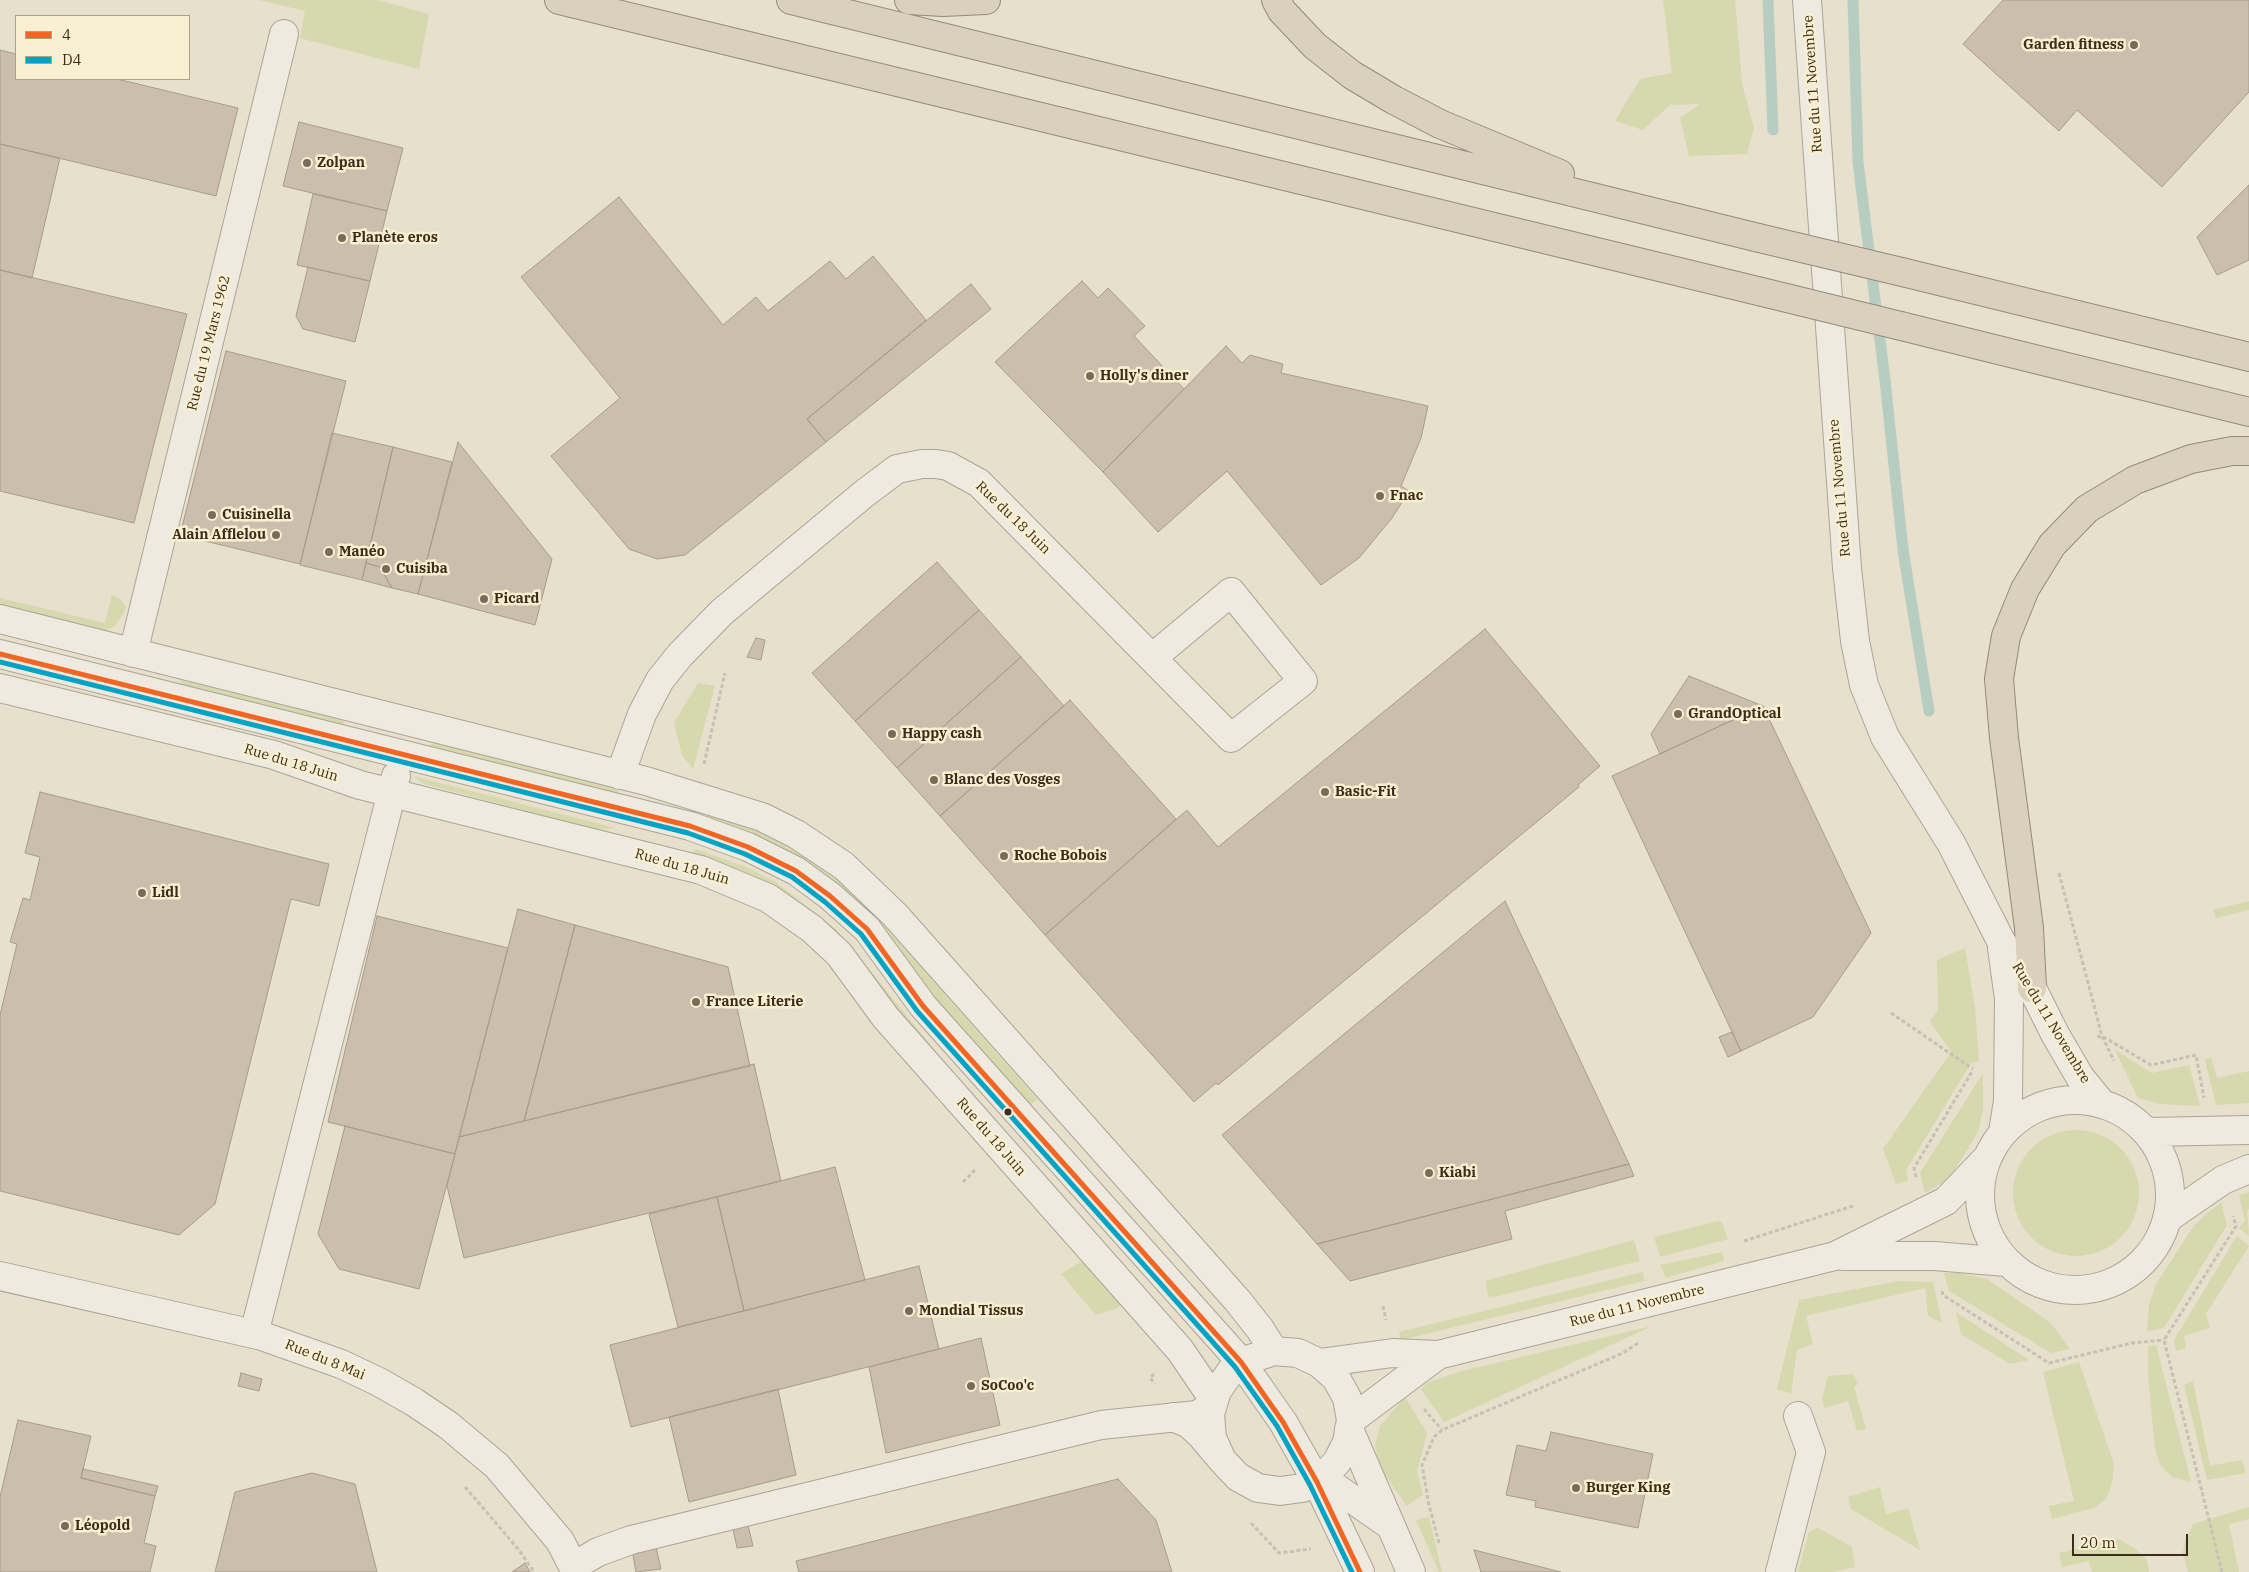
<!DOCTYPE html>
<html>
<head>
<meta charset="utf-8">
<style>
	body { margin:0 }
	#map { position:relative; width:2249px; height:1572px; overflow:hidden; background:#e7e0cc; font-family:"IBM Plex Serif",serif }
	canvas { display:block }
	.legend { position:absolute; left:15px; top:15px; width:175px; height:65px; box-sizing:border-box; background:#f9efd1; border:1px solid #ada189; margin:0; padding:6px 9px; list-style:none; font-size:15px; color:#3c2c1c }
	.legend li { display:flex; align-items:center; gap:10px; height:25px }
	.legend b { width:25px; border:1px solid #ada189 }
	.scale { position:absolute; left:2072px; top:1534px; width:116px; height:22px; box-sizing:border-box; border:2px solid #3c2c1c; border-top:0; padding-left:6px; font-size:15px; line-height:18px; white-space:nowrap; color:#3c2c1c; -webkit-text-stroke:4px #f9efd1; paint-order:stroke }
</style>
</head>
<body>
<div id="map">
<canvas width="2249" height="1572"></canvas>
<ul class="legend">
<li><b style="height:6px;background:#f26522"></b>4</li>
<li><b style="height:6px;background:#03a3c5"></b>D4</li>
</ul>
<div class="scale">20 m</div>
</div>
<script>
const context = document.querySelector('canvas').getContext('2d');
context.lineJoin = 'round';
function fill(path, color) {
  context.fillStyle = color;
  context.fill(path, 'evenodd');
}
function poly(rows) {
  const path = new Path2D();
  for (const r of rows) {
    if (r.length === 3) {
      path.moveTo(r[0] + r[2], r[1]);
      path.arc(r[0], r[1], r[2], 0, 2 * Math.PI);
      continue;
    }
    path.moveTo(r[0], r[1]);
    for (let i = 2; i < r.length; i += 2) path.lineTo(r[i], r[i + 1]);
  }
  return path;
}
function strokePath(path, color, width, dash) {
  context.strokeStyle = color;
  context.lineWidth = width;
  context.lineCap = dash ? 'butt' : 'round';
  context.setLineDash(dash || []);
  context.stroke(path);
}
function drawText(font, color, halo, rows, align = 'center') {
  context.font = font + ' "IBM Plex Serif",serif';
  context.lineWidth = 5;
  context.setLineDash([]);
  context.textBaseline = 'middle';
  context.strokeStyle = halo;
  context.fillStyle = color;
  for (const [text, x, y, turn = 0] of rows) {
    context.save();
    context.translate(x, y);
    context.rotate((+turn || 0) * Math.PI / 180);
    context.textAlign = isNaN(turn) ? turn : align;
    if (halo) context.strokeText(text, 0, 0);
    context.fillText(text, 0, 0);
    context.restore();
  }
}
const green = poly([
	[259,0,377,0,429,14,419,69,300,38,305,11],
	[1663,0,1735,0,1742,84,1754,128,1747,154,1689,156,1680,118,1700,104,1670,105,1643,130,1615,121,1640,79,1672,73],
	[112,595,119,598,126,607,124,613,115,626,101,633,0,608,0,598,105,623],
	[181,680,345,720,341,728,180,687],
	[698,683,715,686,693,769,682,755,674,723],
	[438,742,616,789,622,797,421,748],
	[413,776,616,828,597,830,424,784],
	[707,811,748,826,816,862,864,903,1037,1099,1028,1107,815,868,776,845,706,820],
	[695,849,744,866,776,882,836,929,934,1049,931,1052,799,906,759,878,717,861,693,854],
	[2249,901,2249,910,2216,918,2213,910],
	[1965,948,1975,1008,1979,1061,1971,1063,1906,1170,1908,1181,1896,1184,1883,1149,1951,1052,1930,1021,1938,1010,1937,960],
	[2115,1050,2152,1073,2189,1065,2200,1106,2160,1104,2138,1098],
	[2211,1057,2217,1078,2249,1071,2249,1103,2216,1105,2205,1060],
	[1983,1073,1983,1110,1978,1132,1949,1179,1925,1193,1920,1173],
	[2076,1193,63],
	[2249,1192,2249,1209,2247,1210,2249,1236,2239,1228,2245,1221,2239,1195],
	[2221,1202,2227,1225,2164,1328,2147,1331,2149,1305,2156,1284,2195,1224],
	[1718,1221,1722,1223,1728,1239,1660,1257,1654,1237],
	[2237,1236,2249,1246,2206,1314,2210,1328,2184,1336,2186,1348,2176,1351,2174,1340],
	[1634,1240,1640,1261,1489,1298,1485,1281],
	[1722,1252,1724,1261,1666,1278,1660,1265],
	[1085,1259,1122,1303,1118,1308,1096,1315,1061,1274],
	[1643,1272,1644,1281,1401,1340,1399,1332],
	[1944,1273,1960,1273,1987,1279,2051,1323,2070,1349,2051,1353,1949,1291],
	[1899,1281,1933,1282,1942,1323,1928,1316,1925,1288,1806,1316,1813,1344,1797,1350,1791,1394,1777,1389,1799,1300],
	[1956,1312,2029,1360,2010,1364,1961,1334],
	[1652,1326,1444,1422,1421,1389,1427,1383,1458,1372],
	[2156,1345,2191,1482,2172,1477,2160,1464,2155,1449,2148,1376,2148,1346],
	[2079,1362,2114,1464,2112,1483,2106,1499,2094,1508,2052,1519,2049,1506,2074,1501,2043,1372],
	[1853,1374,1858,1384,1854,1387,1866,1429,1857,1431,1848,1401,1825,1408,1822,1399,1828,1376],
	[2193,1381,2210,1466,2242,1460,2246,1473,2207,1480,2184,1385],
	[1405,1397,1427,1433,1417,1471,1423,1495,1407,1506,1380,1468,1375,1445,1380,1426],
	[1880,1487,1886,1514,1908,1508,1920,1550,1851,1509,1848,1497],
	[2249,1507,2249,1519,2229,1524,2239,1572,2188,1572,2183,1553,2185,1541,2193,1524],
	[1429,1517,1442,1572,1439,1572,1416,1520],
	[1818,1528,1852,1547,1855,1567,1833,1572,1798,1572,1809,1532],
	[2119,1539,2135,1549,2147,1560,2149,1572,2092,1572,2089,1561,2062,1567,2059,1553]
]);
const stream = poly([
	[1768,0,1773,130],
	[1853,0,1858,162,1885,380,1903,550,1929,711]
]);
const building = poly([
	[2003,0,2249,0,2249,92,2162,187,2077,110,2059,131,1963,44,2003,0],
	[0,50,16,54,16,79,117,79,238,108,216,196,0,144,0,50],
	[299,122,403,148,387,211,283,186,299,122],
	[0,144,60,158,32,278,0,270,0,144],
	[2249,185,2249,260,2217,275,2197,237,2249,185],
	[313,194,387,211,370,281,297,265,313,194],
	[619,197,723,325,756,297,768,311,830,261,846,279,873,256,926,320,807,419,826,442,685,555,657,559,629,549,551,456,620,398,521,277,619,197],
	[308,267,370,281,355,342,303,329,296,316,308,267],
	[0,270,187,314,134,523,0,491,0,270],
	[1082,281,1098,298,1108,288,1145,326,1134,336,1184,389,1103,472,995,362,1082,281],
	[971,284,991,309,826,442,807,419,971,284],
	[1226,346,1242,363,1250,355,1283,364,1281,373,1428,406,1421,438,1401,486,1409,491,1392,518,1359,558,1321,585,1227,471,1158,532,1103,472,1226,346],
	[226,351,346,381,300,564,180,535,226,351],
	[332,433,393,447,362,580,300,565,332,433],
	[458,442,552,559,535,625,418,594,458,442],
	[393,447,452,462,418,594,392,588,380,567,366,563,393,447],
	[937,562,979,610,855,721,812,673,937,562],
	[366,563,380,567,392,588,362,580,366,563],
	[979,610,1021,657,897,768,855,721,979,610],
	[1485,629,1600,766,1578,785,1579,787,1218,1085,1216,1083,1194,1102,1045,935,1187,810,1218,847,1485,629],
	[756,638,765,640,761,660,747,657,756,638],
	[1021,657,1064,706,940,816,897,768,1021,657],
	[1689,676,1763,706,1660,754,1651,734,1689,676],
	[1070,700,1176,819,1045,935,940,816,1070,700],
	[1763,706,1871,933,1813,1017,1741,1051,1612,776,1763,706],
	[40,792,329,864,319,906,291,899,215,1204,179,1235,0,1191,0,1015,17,944,10,942,23,898,30,900,40,857,25,853,40,792],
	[1505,901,1629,1164,1317,1244,1222,1135,1505,901],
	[518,909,575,925,524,1121,459,1137,518,909],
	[377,916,508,948,455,1154,328,1122,377,916],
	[575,925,728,967,750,1066,524,1121,575,925],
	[1732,1032,1741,1051,1728,1057,1719,1037,1732,1032],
	[754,1064,781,1181,464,1258,447,1186,459,1137,754,1064],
	[345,1126,455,1154,419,1289,339,1269,318,1234,345,1126],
	[1629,1164,1634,1176,1505,1211,1512,1239,1350,1281,1317,1244,1629,1164],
	[835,1167,865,1280,744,1311,717,1197,835,1167],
	[717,1197,744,1311,678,1327,649,1214,717,1197],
	[919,1266,939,1349,631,1427,610,1345,919,1266],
	[981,1338,1000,1425,886,1453,869,1367,981,1338],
	[241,1373,262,1379,259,1391,238,1386,241,1373],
	[778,1389,796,1475,689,1502,669,1417,778,1389],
	[18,1420,91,1436,81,1478,155,1496,144,1543,156,1546,150,1572,0,1572,0,1497,18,1420],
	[1551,1432,1653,1454,1638,1528,1535,1507,1536,1501,1506,1495,1517,1445,1546,1451,1551,1432],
	[83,1469,158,1486,155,1496,81,1478,83,1469],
	[312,1473,355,1484,377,1572,215,1572,235,1492,312,1473],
	[1118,1479,1156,1520,1172,1572,799,1572,796,1561,1118,1479],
	[747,1521,753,1546,737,1548,732,1524,747,1521],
	[655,1543,661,1569,636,1572,632,1549,655,1543],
	[1474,1550,1561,1572,1481,1572,1474,1550],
	[525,1563,530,1572,512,1572,525,1563]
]);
const path = poly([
	[704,764,725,673],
	[2059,873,2102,1036,2114,1061],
	[1891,1013,1973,1069],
	[2097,1037,2102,1036,2151,1065,2196,1055,2204,1098],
	[1916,1177,1914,1168,1973,1070],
	[963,1182,975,1170],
	[1744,1241,1853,1206],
	[1942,1291,1943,1295,2049,1363,2132,1343,2164,1340],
	[1383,1306,1386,1320],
	[1154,1374,1150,1378,1155,1384],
	[1424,1409,1442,1430],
	[465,1487,519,1550,534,1572],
	[1251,1523,1279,1553,1311,1549],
	[1439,1543,1429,1505,1422,1465,1434,1437,1442,1430,1623,1353,1640,1342],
	[2222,1572,2164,1340,2236,1226,2233,1216]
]);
const minor = poly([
	[1807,0,1847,568,1855,641,1864,685,1885,737,1951,843,2001,941,2032,988,2055,1034,2080,1077,2102,1104],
	[0,619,646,781,762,817,796,834,844,866,895,915,1237,1300,1260,1329,1274,1351],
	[133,653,284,34],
	[0,654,690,826,748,847,796,871,830,896,867,929,923,1006,1241,1362,1283,1422,1317,1482,1360,1572],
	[0,688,274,755,360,785,701,870,768,898,812,929,839,954,886,1018,1180,1350,1214,1400],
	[620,775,642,714,660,680,680,655,722,612,865,493,897,469,922,464,936,464,948,466,979,483,1231,738,1303,681,1231,592,1152,658],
	[2002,948,2009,999,2008,1101,2003,1132],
	[2075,1195,95],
	[2147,1132,2249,1130],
	[2168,1218,2223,1180,2249,1169],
	[1843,1256,1935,1256,2006,1262],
	[0,1276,262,1336,341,1364,379,1382,414,1402,448,1425,497,1466,560,1541,576,1572],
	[254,1334,396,776],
	[1319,1363,1393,1353,1438,1355,1835,1256,1946,1201,1987,1158],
	[1173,1417,1189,1424,1201,1435,1222,1460,1238,1477,1258,1488,1280,1491,1302,1488,1317,1482,1337,1462,1347,1442,1351,1420,1347,1398,1336,1378,1319,1363,1298,1353,1274,1351,1241,1362,1231,1371,1217,1391,1210,1414,1212,1438,1222,1460],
	[1351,1420,1438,1355],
	[1349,1429,1411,1572],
	[1322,1478,1391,1526],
	[574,1566,598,1552,631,1540,1101,1425,1197,1415,1213,1405],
	[1780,1572,1811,1452,1798,1416]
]);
const highway = poly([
	[559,0,1762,292],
	[791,0,1759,238],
	[909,0,943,2,986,0],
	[1276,0,1282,11,1315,46,1352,75,1394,100,1440,124,1560,174],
	[1902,272,2249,357],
	[1901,326,2249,412],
	[2032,988,2029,928,2004,738,1999,679,2006,636,2025,589,2052,545,2087,509,2135,480,2191,459,2232,451,2249,451]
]);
const highwayBridge = poly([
	[1759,238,1902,272],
	[1762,292,1901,326]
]);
const bus1 = poly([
	[0,654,690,826,748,847,796,871,830,896,867,929,923,1006,1241,1362,1283,1422,1317,1482,1360,1572]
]);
const bus2 = poly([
	[0,662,688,833,745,854,792,877,825,902,861,934,917,1011,1235,1367,1277,1426,1310,1485,1352,1572]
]);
const markers = [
	[2134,45,5,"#786b5a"],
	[307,163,5,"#786b5a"],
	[342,238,5,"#786b5a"],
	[1090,376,5,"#786b5a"],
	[1380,496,5,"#786b5a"],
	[212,515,5,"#786b5a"],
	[276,535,5,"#786b5a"],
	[329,552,5,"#786b5a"],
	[386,569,5,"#786b5a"],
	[484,599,5,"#786b5a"],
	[1678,714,5,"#786b5a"],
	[892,734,5,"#786b5a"],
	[934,780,5,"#786b5a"],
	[1325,792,5,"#786b5a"],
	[1004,856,5,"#786b5a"],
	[142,893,5,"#786b5a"],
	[696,1002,5,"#786b5a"],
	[1008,1112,4.5,"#3c2c1c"],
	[1429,1173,5,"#786b5a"],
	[909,1311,5,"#786b5a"],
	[971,1386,5,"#786b5a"],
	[1576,1488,5,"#786b5a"],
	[65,1526,5,"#786b5a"]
];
const poiNames = [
	["Garden fitness",2124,45,"right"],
	["Zolpan",317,163],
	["Planète eros",352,238],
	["Holly's diner",1100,376],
	["Fnac",1390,496],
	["Cuisinella",222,515],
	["Alain Afflelou",266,535,"right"],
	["Manéo",339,552],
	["Cuisiba",396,569],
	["Picard",494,599],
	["GrandOptical",1688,714],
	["Happy cash",902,734],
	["Blanc des Vosges",944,780],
	["Basic-Fit",1335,792],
	["Roche Bobois",1014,856],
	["Lidl",152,893],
	["France Literie",706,1002],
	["Kiabi",1439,1173],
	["Mondial Tissus",919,1311],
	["SoCoo'c",981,1386],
	["Burger King",1586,1488],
	["Léopold",75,1526]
];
const streetNames = [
	["Rue du 11 Novembre",1813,84,-94],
	["Rue du 19 Mars 1962",209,343,-76],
	["Rue du 11 Novembre",1840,488,-95],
	["Rue du 18 Juin",1013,518,44],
	["Rue du 18 Juin",291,763,17],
	["Rue du 18 Juin",682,867,16],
	["Rue du 11 Novembre",2051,1023,59],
	["Rue du 18 Juin",991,1137,49],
	["Rue du 11 Novembre",1637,1306,-14],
	["Rue du 8 Mai",325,1360,22]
];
fill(green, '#d6d8ad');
strokePath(stream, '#b8cdc1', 11);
fill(building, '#ccbeac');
strokePath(building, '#a89b8b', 1);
strokePath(minor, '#aca495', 30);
strokePath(highway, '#928a7c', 30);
strokePath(path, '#c7c1b5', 3, [4, 2.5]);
strokePath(minor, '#eeeadf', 28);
strokePath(highway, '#dbd0bd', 28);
strokePath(highwayBridge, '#928a7c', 30, []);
strokePath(highwayBridge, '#dbd0bd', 28);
strokePath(bus1, '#f26522', 5);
strokePath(bus2, '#03a3c5', 5);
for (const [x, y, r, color] of markers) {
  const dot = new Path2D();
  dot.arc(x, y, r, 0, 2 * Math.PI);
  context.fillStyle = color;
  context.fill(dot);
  strokePath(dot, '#f9efd1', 2);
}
drawText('bold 14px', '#3c2c1c', '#f9efd1', poiNames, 'left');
drawText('14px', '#3c2c1c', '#f9efd1', streetNames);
</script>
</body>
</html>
